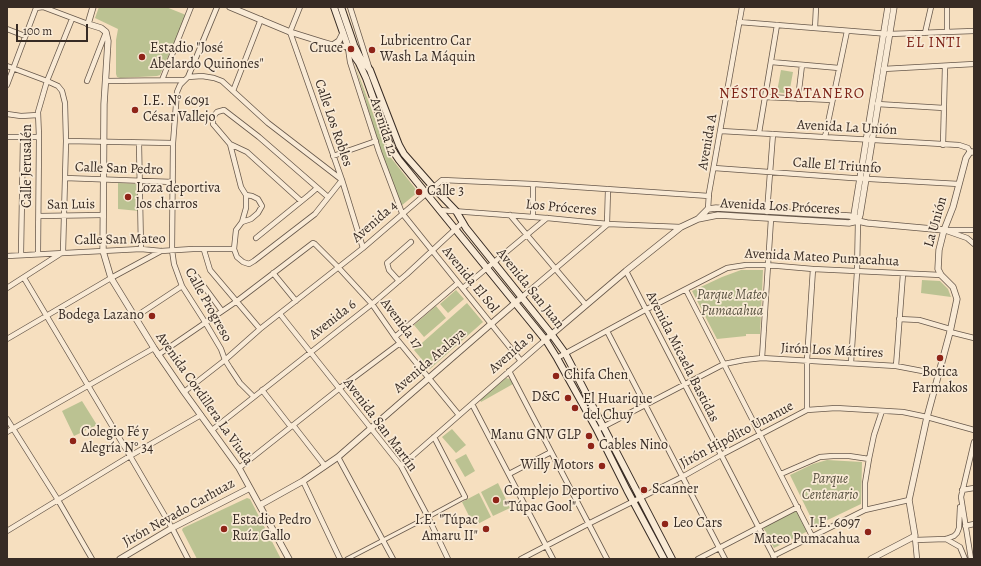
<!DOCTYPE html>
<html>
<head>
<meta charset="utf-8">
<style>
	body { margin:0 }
	#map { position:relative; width:981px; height:566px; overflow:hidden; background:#f6dfbf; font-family:Alegreya,serif }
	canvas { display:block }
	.frame { position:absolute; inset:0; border:8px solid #372b24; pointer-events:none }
	.scale { position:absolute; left:16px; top:24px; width:72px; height:18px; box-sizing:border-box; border:2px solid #372b24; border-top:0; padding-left:5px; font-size:12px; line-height:14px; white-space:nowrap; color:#372b24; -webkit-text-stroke:3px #f9ead5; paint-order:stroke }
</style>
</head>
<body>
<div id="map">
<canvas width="981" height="566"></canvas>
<div class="frame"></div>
<div class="scale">100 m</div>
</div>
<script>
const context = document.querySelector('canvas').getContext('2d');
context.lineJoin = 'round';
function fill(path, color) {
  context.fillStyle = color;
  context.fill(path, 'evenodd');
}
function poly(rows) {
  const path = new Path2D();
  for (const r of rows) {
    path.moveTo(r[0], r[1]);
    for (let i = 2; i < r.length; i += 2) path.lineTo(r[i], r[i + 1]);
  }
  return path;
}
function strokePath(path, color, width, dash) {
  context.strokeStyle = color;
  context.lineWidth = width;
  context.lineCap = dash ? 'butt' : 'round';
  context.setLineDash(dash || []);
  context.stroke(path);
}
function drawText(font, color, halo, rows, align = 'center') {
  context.font = font + ' Alegreya,serif';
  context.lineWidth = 3.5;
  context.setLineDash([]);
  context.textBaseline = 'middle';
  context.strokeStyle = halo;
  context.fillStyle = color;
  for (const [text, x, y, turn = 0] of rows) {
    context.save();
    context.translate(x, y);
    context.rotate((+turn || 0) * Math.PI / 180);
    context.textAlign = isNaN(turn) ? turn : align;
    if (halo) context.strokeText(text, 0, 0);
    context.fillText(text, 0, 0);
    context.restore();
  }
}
const green = poly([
	[99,7,166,7,186,15,160,75,157,76,120,78,117,77,116,74,116,40,118,29,95,18],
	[355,65,388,154,418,192,401,206,379,145],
	[781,70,793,72,789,94,777,92],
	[118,183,139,184,139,211,118,209],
	[741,270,763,270,760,334,746,334,746,336,717,339,692,291,722,277],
	[922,280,940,281,948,289,951,297,921,293],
	[456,290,464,299,448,313,440,304],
	[467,303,483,322,430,369,414,350],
	[436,306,446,318,424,337,414,325],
	[506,378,510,379,513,384,481,402,480,400],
	[82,401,97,425,74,436,62,411],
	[452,429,466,445,456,453,442,437],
	[466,454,475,471,465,477,455,460],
	[827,460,862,462,861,504,815,526,790,475,813,464],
	[498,483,510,508,493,516,481,492],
	[479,493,491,517,474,526,462,502],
	[247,498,250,499,281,559,197,559,182,530,183,528],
	[797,509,808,531,774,548,763,527]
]);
const pedestrian = poly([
	[347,559,428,517,465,497]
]);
const minor = poly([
	[217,7,188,77,180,85,177,92,173,143,172,250,174,264,182,286,205,322,221,349,225,360,230,368,240,383,254,397],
	[300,7,290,32,342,180,363,248],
	[350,7,369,67],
	[739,22,889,34,974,31],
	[815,28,816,7],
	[7,29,25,36],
	[947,32,947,7],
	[925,33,931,7],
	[348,48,350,62,379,152,402,213,521,361],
	[771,62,839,68],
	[7,66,47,81,58,86,62,91,65,103,66,141,63,252,7,288],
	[883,69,974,64],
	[188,77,202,76,214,78,222,81,268,123,342,180,315,214,254,261,249,264,243,262,237,257,234,249,236,230,242,222,251,219,258,213,262,206,258,199,252,196,246,195,241,187,230,144],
	[162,80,191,7],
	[87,81,106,32],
	[106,81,183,80],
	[7,85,36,8,43,7,88,24],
	[233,91,261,19],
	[765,97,832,100],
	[798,99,802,65],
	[877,104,944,108],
	[7,114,21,116,38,115],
	[721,131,959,145,968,148,970,152],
	[759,133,777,25],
	[7,137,39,137],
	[825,137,847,31],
	[66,141,173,143],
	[139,143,141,249],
	[943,145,945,66],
	[333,156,376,141],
	[714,168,852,178,959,184],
	[65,178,173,182],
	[301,201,247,152,230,144,213,124,213,117,217,112,224,110,259,137,328,197],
	[708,209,709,193,742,7],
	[439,210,547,218,608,224,681,227],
	[767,212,773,134],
	[510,215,586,305],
	[39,216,103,215],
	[533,216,533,184],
	[242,222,246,208,246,195],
	[607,224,608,189],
	[944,230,967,238,974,244],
	[948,230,974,230],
	[256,238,309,195,317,188],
	[204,250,210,270,260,329],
	[38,253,39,137,38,112,47,81,72,19],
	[21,254,23,137],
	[7,256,141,249,161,251,193,249,234,249],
	[626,271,775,559],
	[273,273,296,301],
	[197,277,222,311],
	[24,278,130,456,172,528,188,559],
	[399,281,389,270,387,263,411,242],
	[463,288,547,218],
	[686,290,812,536],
	[522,297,608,224],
	[280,314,401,466,428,517,448,559],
	[135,317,182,286],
	[899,319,919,320,950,329],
	[607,331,725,559],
	[950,332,974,338],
	[395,337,458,283],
	[7,339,111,278,161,251],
	[158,355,237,301,313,243,315,244,338,267,372,304,395,337,459,415],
	[557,358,645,310,727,268,733,267,746,265,767,265,813,269,941,275],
	[762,358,771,219],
	[851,363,857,272,858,221],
	[896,366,903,274],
	[509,371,607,559],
	[262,390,291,427],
	[184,392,225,360,260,329,363,248,442,180,533,184,709,196],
	[472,404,553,559],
	[807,410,807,360,813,269],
	[7,419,58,500,92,559],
	[293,425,325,466],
	[212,430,372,304,407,274,463,222],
	[597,430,724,364,744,360,762,358,896,366,938,374],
	[7,432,154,348],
	[434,437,465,497],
	[338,457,393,559],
	[401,466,545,340],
	[239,468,340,388,400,343],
	[509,474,551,452],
	[781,474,820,457,833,456,849,456,869,459],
	[303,481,340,559],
	[962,490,974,488],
	[865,510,865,483,869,459,874,435,882,411],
	[965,526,974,524],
	[7,531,130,456,201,415],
	[915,538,917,559],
	[946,539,960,547,965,559],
	[915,540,946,539,954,536,957,533,959,528,960,507],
	[773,556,865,510,909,500],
	[521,559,588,524,682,477,721,455,807,410,836,408,903,412,927,417,974,430],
	[698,559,798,507],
	[971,559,961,497,974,442]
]);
const tertiary = poly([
	[93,7,88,24,101,28,106,32,108,41,104,104,103,251,111,278,154,348,184,392,239,468,289,559],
	[230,7,290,32,322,42,339,47,352,46],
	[333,45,339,41,343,33],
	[698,219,708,209,716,208,850,216,858,221,867,223,944,230],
	[858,221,854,215,888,7],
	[858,221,860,215,894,7],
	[545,340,626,271,681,227,698,219,718,215,849,223,858,221],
	[260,505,303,481,338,457,522,297],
	[120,559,172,528,250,488],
	[871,559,915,536,909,500,927,417,950,332,957,299,953,287,941,275,938,269,939,250,944,230,953,207,966,158,970,152,974,152]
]);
const secondary = poly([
	[334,7,348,47,359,63,366,78,391,148,399,160,547,342,557,358,596,428,627,490,664,559],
	[341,7,354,45,360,57,370,70,399,145,404,154,434,188,456,211,466,228,552,335,565,353,672,559]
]);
const markers = [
	[351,49,4,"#8f2418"],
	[372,50,4,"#8f2418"],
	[142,57,4,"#8f2418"],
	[135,110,4,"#8f2418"],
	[419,192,4,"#8f2418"],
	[128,197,4,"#8f2418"],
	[152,316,4,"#8f2418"],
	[940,358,4,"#8f2418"],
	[556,376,4,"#8f2418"],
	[568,398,4,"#8f2418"],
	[575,408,4,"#8f2418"],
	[589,436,4,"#8f2418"],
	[73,441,4,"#8f2418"],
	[591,446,4,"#8f2418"],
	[602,466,4,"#8f2418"],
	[644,490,4,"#8f2418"],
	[496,500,4,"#8f2418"],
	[665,524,4,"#8f2418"],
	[224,529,4,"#8f2418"],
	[486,529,4,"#8f2418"],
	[868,532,4,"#8f2418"]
];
const poiNames = [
	["Lubricentro Car",380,42],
	["Wash La Máquin",380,58],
	["Estadio \"José",150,49],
	["Abelardo Quiñones\"",150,65],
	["Cruce",343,49,"right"],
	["I.E. N° 6091",143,102],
	["César Vallejo",143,118],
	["Loza deportiva",136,189],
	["los charros",136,205],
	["Calle 3",427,192],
	["Bodega Lazano",144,316,"right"],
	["Botica",940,373,"center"],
	["Farmakos",940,389,"center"],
	["Chifa Chen",564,376],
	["D&C",560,398,"right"],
	["El Huarique",583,400],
	["del Chuy",583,416],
	["Colegio Fé y",81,433],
	["Alegría N° 34",81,449],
	["Manu GNV GLP",581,436,"right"],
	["Cables Nino",599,446],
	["Willy Motors",594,466,"right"],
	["Scanner",652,490],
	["Complejo Deportivo",504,492],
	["\"Túpac Gool\"",504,508],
	["Estadio Pedro",232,521],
	["Ruíz Gallo",232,537],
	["I.E. \"Túpac",478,521,"right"],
	["Amaru II\"",478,537,"right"],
	["Leo Cars",673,524],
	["I.E. 6097",860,524,"right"],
	["Mateo Pumacahua",860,540,"right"]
];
const streetNames = [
	["Calle Los Robles",333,123,71],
	["Avenida 12",383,127,72],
	["Avenida La Unión",847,128,3],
	["Avenida A",708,142,-80],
	["Calle Jerusalén",28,166,-90],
	["Calle El Triunfo",837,166,4],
	["Calle San Pedro",119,169,2],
	["San Luis",71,205,-1],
	["Avenida Los Próceres",780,207,3],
	["Los Próceres",561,208,5],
	["Avenida 4",375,222,-41],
	["La Unión",936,222,-74],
	["Calle San Mateo",120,240,-1],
	["Avenida Mateo Pumacahua",822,258,3],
	["Avenida El Sol",470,280,51],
	["Avenida San Juan",530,289,51],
	["Calle Progreso",208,305,61],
	["Avenida 6",333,320,-38],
	["Avenida 17",401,324,53],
	["Jirón Los Mártires",832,351,3],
	["Avenida 9",512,353,-41],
	["Avenida Micaela Bastidas",682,357,63],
	["Avenida Atalaya",430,361,-41],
	["Avenida Cordillera La Viuda",204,399,55],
	["Avenida San Martín",380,425,53],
	["Jirón Hipólito Unanue",737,435,-28],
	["Jirón Nevado Carhuaz",179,513,-29]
];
const parkNames = [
	["Parque Mateo",732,296],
	["Pumacahua",732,312],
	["Parque",830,480],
	["Centenario",830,496]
];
const neighbourhoodNames = [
	["EL INTI",934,43],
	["NÉSTOR BATANERO",792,94]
];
fill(green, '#bbc292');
strokePath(pedestrian, '#67584b', 5);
strokePath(minor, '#67584b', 6);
strokePath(tertiary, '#67584b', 7);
strokePath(secondary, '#372b24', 8);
strokePath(pedestrian, '#f9ead5', 3.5);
strokePath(minor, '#f9ead5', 4.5);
strokePath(tertiary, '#f9ead5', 5.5);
strokePath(secondary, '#f9ead5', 6);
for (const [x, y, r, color] of markers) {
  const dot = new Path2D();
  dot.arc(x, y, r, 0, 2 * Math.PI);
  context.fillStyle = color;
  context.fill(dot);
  strokePath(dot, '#f9ead5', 1.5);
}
drawText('14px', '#372b24', '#f9ead5', poiNames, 'left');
drawText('14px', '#372b24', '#f9ead5', streetNames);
drawText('italic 14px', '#585140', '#f9ead5', parkNames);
context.letterSpacing = '1px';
drawText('15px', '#7a1f14', '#f9ead5', neighbourhoodNames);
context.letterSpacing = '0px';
</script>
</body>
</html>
